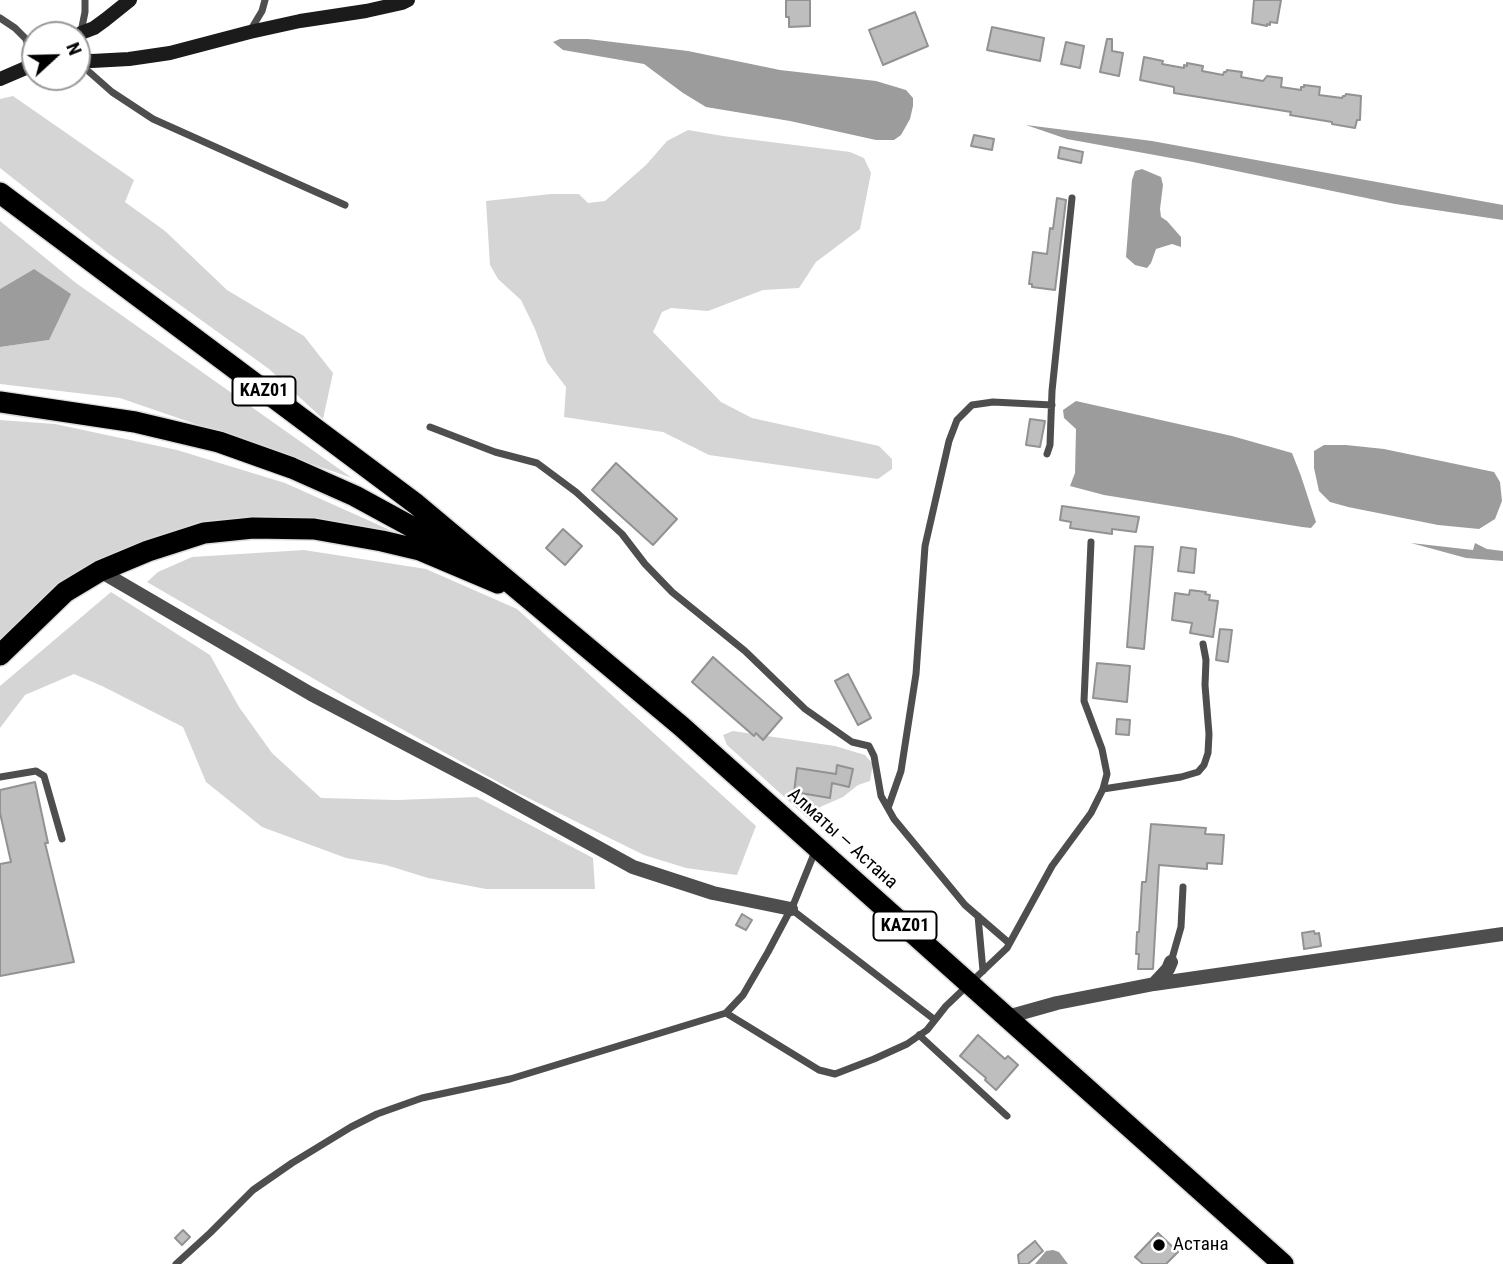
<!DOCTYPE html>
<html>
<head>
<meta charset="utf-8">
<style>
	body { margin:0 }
	#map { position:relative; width:1503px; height:1264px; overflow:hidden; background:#fff; font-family:"Roboto Condensed",sans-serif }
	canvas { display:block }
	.north { position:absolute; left:21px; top:21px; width:70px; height:70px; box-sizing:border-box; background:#fff; border:2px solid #999; border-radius:50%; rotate:68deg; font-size:19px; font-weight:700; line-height:28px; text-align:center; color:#000 }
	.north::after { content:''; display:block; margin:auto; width:24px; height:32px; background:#000; clip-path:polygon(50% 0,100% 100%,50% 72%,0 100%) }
</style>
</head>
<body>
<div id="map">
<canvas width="1503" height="1264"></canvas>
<div class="north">N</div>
</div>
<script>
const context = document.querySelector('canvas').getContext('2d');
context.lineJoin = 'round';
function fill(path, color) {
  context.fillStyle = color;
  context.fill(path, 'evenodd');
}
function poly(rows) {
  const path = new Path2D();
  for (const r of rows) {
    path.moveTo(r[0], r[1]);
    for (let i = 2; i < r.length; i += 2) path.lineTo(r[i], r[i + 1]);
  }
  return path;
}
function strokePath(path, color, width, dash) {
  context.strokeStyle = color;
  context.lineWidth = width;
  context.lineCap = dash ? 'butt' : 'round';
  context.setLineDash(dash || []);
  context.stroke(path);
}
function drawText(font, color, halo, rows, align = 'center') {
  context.font = font + ' "Roboto Condensed",sans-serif';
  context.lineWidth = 5;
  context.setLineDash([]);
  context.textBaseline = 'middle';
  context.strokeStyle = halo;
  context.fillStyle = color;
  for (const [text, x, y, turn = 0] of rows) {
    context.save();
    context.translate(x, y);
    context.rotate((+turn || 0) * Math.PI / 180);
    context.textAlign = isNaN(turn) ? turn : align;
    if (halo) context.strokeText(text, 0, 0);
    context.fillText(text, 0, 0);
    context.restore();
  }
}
const green = poly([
	[13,96,134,180,125,202,165,231,227,290,304,336,333,373,323,419,269,369,108,253,0,168,0,99],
	[688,130,723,136,850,152,864,158,871,173,860,229,816,262,799,288,763,290,708,311,671,308,662,312,653,332,721,402,752,418,879,446,892,459,892,469,878,479,709,455,663,432,564,417,566,387,547,362,535,329,521,300,498,279,490,265,486,201,551,194,579,194,588,203,605,201,646,165,667,141],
	[0,221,76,283,352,478,120,398,0,384,0,347,49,340,34,269,0,289],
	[0,420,55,424,177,450,285,483,419,543,353,526,264,516,205,523,101,562,0,643],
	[304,550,426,569,517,609,756,826,737,875,686,868,644,855,518,793,378,716,147,582,158,572,192,557],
	[111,592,210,655,239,707,272,753,321,798,397,800,477,797,593,858,595,889,486,889,428,878,386,865,346,858,262,827,206,782,183,727,102,686,74,674,25,695,0,728,0,686],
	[733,731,835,746,865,755,873,764,870,781,858,785,843,797,820,807,813,823,727,745,723,735]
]);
const water = poly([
	[560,39,588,39,688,51,780,70,876,81,906,90,913,98,913,106,910,119,901,135,894,140,876,140,790,121,706,107,683,93,644,64,563,50,553,42],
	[1026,125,1152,141,1503,205,1503,220,1395,204,1193,162,1067,139],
	[1142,169,1161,177,1163,185,1160,209,1161,217,1167,221,1181,237,1181,247,1172,244,1156,249,1151,263,1147,268,1135,265,1126,257,1132,180,1135,171],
	[34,269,71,294,49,340,0,347,0,289],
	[1076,401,1232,436,1292,453,1301,476,1316,522,1311,528,1302,527,1104,495,1070,486,1075,473,1076,429,1064,418,1063,410],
	[1324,445,1346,445,1384,449,1494,472,1500,482,1502,501,1495,519,1479,529,1438,525,1348,507,1330,502,1319,491,1314,468,1314,451],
	[1411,543,1473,550,1475,543,1487,549,1503,551,1503,561,1466,558],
	[1053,1250,1059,1252,1068,1264,1035,1264,1046,1251]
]);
const building = poly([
	[786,0,810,0,810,26,789,27,789,17,786,17,786,0],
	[1254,0,1281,0,1277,23,1270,22,1270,25,1267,24,1267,26,1252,23,1254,0],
	[915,12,928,46,883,65,869,30,915,12],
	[992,27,1044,38,1040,61,987,50,992,27],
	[1107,39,1112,39,1112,51,1123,53,1119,76,1100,72,1107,39],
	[1066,42,1084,46,1080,68,1061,64,1066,42],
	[1144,57,1163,61,1162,64,1184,68,1184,65,1187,66,1187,63,1203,66,1202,71,1223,75,1224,72,1226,72,1227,70,1242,72,1241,77,1263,81,1267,76,1282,78,1281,87,1301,90,1301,87,1304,87,1304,85,1320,87,1319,95,1342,98,1343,96,1345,96,1346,94,1361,96,1360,120,1357,120,1355,128,1332,124,1332,122,1290,115,1291,112,1174,93,1174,87,1140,80,1144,57],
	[974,135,994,139,992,150,971,146,974,135],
	[1060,147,1083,152,1081,163,1058,158,1060,147],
	[1057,198,1066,200,1055,290,1032,287,1032,284,1029,284,1033,252,1047,254,1050,228,1053,229,1057,198],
	[1030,419,1045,421,1040,447,1026,445,1030,419],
	[616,463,677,519,653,545,592,490,616,463],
	[1062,506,1139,517,1136,532,1112,529,1112,534,1070,528,1071,522,1060,520,1062,506],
	[563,529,582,546,565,565,546,548,563,529],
	[1135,546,1153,547,1144,649,1127,647,1135,546],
	[1181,547,1196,549,1194,573,1178,571,1181,547],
	[1190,590,1206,592,1205,594,1210,595,1209,600,1218,601,1213,637,1190,633,1192,623,1172,620,1175,593,1189,595,1190,590],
	[1220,629,1232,630,1228,662,1216,660,1220,629],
	[713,657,782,718,763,740,756,733,754,736,692,682,713,657],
	[1097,663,1130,666,1127,702,1093,698,1097,663],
	[848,674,871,718,858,725,835,681,848,674],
	[1117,719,1130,720,1129,735,1116,734,1117,719],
	[837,765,853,769,849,787,832,783,830,798,794,792,797,768,836,774,837,765],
	[35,782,48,843,45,843,74,962,0,976,0,864,11,862,0,813,0,790,35,782],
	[1151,824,1206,828,1205,834,1224,835,1222,864,1207,863,1207,869,1159,865,1153,969,1138,969,1139,954,1136,954,1137,932,1139,932,1142,882,1146,882,1151,824],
	[742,914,752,920,746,930,736,925,742,914],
	[1314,931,1315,934,1319,933,1321,946,1304,949,1302,933,1314,931],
	[978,1035,1005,1059,1008,1056,1018,1065,996,1090,985,1080,986,1078,960,1056,978,1035],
	[183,1230,190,1237,182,1245,175,1238,183,1230],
	[1158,1233,1178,1252,1166,1264,1143,1264,1135,1257,1158,1233],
	[1035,1241,1043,1251,1028,1264,1019,1264,1018,1255,1035,1241]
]);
const lane = poly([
	[0,18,15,28,26,39,30,53,26,67],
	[250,31,262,11,265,0],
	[81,32,85,12,85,0],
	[78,62,112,92,153,119,345,205],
	[430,427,495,452,537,463,576,492,622,534,645,564,672,592,745,651,805,709,852,742,869,746,874,756,881,796,894,819,965,905,1009,943],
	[1047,454,1050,445,1052,391,1072,198],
	[0,777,36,771,44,776,62,839],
	[1103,789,1181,777,1198,772,1204,765,1208,753,1209,734,1205,685,1206,660,1203,644],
	[888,808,901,771,916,674,925,546,949,441,957,420,972,405,993,402,1052,405],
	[791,909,935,1020],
	[978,916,983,971],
	[1171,962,1181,927,1183,887],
	[726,1013,819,1070,835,1074,874,1059,907,1044,927,1030,946,1006,1007,948,1052,866,1091,813,1103,789,1107,774,1102,749,1084,701,1091,542],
	[919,1035,1007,1116],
	[176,1264,210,1233,253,1190,292,1163,351,1127,377,1114,422,1098,510,1079,726,1013,743,995,768,952,794,903,816,849]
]);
const street = poly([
	[100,571,311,694,488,787,633,867,713,893,791,909],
	[1154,984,1168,969,1171,962],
	[1007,1017,1057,1003,1154,984,1503,934]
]);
const secondary = poly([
	[77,38,81,33,94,28,105,20,130,0],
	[77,59,92,61,129,59,170,53,250,32,300,21,366,11,402,3,408,0],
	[0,79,35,64]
]);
const highway = poly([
	[0,193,416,504,681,726,1283,1264],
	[0,402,135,422,219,442,292,468,355,496,456,551],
	[0,655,65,592,100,571,148,551,204,533,253,528,314,529,382,541,420,550,498,583]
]);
const markers = [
	[1159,1245,7,"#000"]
];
const shields = [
	[264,391,63],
	[905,926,63]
];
const shieldNames = [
	["KАZ01",264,391],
	["KАZ01",905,926]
];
const streetNames = [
	["Алматы — Астана",842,839,42]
];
const poiNames = [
	["Астана",1173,1245]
];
fill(green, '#d5d5d5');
fill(water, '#9c9c9c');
fill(building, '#bebebe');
strokePath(building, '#929292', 2);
strokePath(highway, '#dbdbdb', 24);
strokePath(lane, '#4e4e4e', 7);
strokePath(street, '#4e4e4e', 14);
strokePath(secondary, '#1b1b1b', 14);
strokePath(highway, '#000', 21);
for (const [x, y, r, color] of markers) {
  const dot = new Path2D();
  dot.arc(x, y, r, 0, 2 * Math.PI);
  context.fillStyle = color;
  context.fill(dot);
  strokePath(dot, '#fff', 2.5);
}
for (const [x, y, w] of shields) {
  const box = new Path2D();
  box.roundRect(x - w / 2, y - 14.5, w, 29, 5);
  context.fillStyle = '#fff';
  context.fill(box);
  strokePath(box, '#000', 2);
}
drawText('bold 18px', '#000', null, shieldNames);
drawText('19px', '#000', '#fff', streetNames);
drawText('19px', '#000', '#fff', poiNames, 'left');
</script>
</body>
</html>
